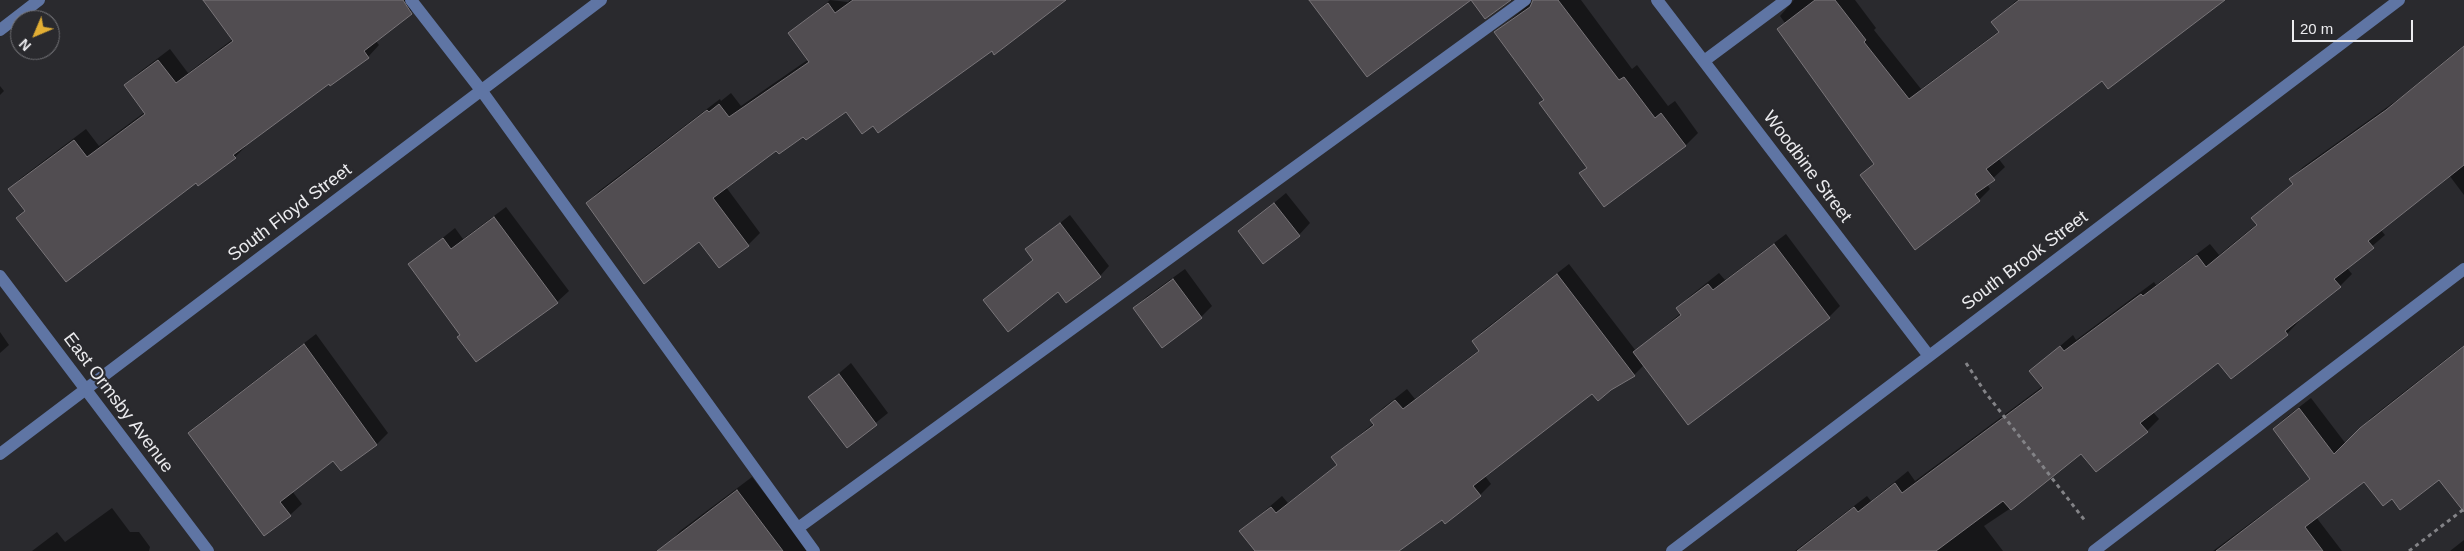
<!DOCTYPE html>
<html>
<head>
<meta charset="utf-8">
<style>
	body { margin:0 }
	#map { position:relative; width:2464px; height:551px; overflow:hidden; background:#2a2a2e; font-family:Helvetica,sans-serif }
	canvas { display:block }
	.north { position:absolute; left:10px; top:10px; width:50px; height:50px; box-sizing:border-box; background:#2a2a2e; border:1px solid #77777b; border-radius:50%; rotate:225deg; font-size:14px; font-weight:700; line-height:20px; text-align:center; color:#ebebee }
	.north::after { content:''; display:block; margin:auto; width:18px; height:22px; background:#e2ae34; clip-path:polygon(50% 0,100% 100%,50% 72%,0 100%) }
	.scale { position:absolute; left:2292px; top:20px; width:121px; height:22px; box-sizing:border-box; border:2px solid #ebebee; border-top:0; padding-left:6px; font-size:15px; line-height:18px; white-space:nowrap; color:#ebebee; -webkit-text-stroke:4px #2a2a2e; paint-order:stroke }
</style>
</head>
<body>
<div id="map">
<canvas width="2464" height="551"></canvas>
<div class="north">N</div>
<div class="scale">20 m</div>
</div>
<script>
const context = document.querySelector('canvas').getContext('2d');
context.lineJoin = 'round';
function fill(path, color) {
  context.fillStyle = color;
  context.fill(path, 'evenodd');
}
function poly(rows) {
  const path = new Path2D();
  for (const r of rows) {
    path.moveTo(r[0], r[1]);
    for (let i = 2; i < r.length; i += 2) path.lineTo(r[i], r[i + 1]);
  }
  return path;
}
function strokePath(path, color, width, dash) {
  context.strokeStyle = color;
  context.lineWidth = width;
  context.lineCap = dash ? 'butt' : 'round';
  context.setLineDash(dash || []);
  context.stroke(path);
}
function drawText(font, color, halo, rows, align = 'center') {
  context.font = font + ' Helvetica,sans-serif';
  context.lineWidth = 4.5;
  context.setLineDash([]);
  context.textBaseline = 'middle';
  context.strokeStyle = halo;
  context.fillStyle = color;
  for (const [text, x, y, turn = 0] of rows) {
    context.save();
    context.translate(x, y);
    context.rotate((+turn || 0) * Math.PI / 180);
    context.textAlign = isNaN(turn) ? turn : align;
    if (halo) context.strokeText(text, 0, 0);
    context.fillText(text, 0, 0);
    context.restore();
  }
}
const shadow = poly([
	[211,0,416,0,420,4,375,40,379,45,368,57,329,82,245,144,246,146,235,157,196,181,26,210,10,189,21,178,86,129,99,146,145,112,126,85,137,74,170,49,188,73,233,39],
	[830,0,848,2,850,0,1064,0,992,49,873,124,846,110,777,149,726,187,760,233,748,245,700,240,587,203,599,191,720,99,721,101,731,93,741,106,809,59,789,33],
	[1534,0,1581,0,1632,69,1637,65,1668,106,1675,101,1698,133,1685,146,1581,173,1588,167,1545,99,1496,32],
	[1794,0,1855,0,1876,28,1874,30,1921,89,1999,31,1992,22,2017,0,2225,0,2102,79,1998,158,2005,167,1987,184,1990,189,1979,200,1861,175,1875,162,1778,29,1785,23,1780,16],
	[2464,45,2464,195,2449,175,2380,229,2385,235,2347,268,2352,274,2340,286,2298,319,2299,321,2287,334,2231,377,2219,361,2153,412,2159,419,2147,431,2082,452,2014,506,1984,526,2003,551,1795,551,1867,496,1871,501,1908,471,1915,481,2043,386,2031,371,2073,335,2076,340,2154,282,2156,285,2210,244,2219,255,2257,224,2253,218,2294,183,2291,179,2303,167,2400,98],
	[0,86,4,91,0,95],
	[1286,193,1310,223,1299,235,1240,231],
	[506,207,569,291,557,302,476,360,461,334,410,264,455,228,463,239],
	[1070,215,1109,266,1100,276,1058,291,985,300,1034,259,1027,250],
	[1786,234,1840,306,1829,317,1688,423,1644,365,1634,375,1610,389,1593,392,1485,476,1491,484,1480,495,1443,518,1397,551,1257,551,1241,531,1282,496,1288,503,1338,464,1333,457,1374,423,1371,420,1383,408,1407,389,1415,399,1479,350,1473,341,1484,330,1569,264,1636,351,1681,313,1678,308,1689,297,1719,273,1725,280],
	[1185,269,1212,306,1201,317,1135,308,1146,297],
	[0,332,9,345,0,353],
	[316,334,388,433,377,444,342,470,334,459,292,491,302,504,290,515,190,434,201,422],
	[2464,345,2464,465,2439,478,2392,497,2365,480,2316,517,2342,551,2213,551,2311,478,2274,429,2285,418,2311,398,2346,444,2372,417],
	[851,363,888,413,847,446,810,398],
	[752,477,809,551,670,551,666,546,680,531],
	[112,508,130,532,139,532,150,547,149,551,32,551,57,532,65,542],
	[2464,540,2464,551,2450,551]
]);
const building = poly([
	[203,0,403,0,412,14,364,51,369,58,330,86,329,84,233,155,236,158,198,186,196,183,66,282,16,218,25,211,8,189,74,140,87,157,145,114,124,85,158,60,176,83,233,41,203,0],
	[853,0,1066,0,994,55,992,51,878,133,873,126,862,134,846,112,806,140,803,137,779,154,776,151,713,198,749,246,719,268,699,242,644,284,586,203,707,110,709,112,719,104,729,117,809,62,788,33,828,3,835,13,853,0],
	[1309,0,1511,0,1485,19,1471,0,1367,77,1309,0],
	[1533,0,1558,0,1619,80,1624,77,1655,118,1661,113,1686,146,1604,207,1579,173,1587,168,1539,103,1544,100,1494,32,1530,7,1533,0],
	[1815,0,1835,0,1866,40,1864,42,1909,99,1999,32,1991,22,2019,0,2225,0,2108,89,2102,81,1986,169,1995,180,1975,194,1980,201,1915,250,1860,175,1874,164,1777,29,1815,0],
	[2464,46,2464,165,2368,241,2374,248,2334,279,2341,287,2285,331,2288,335,2231,379,2218,363,2140,423,2148,432,2096,472,2081,454,2011,510,2003,501,1936,551,1797,551,1854,507,1858,512,1895,483,1902,493,2043,388,2029,371,2060,346,2064,351,2141,294,2143,296,2197,255,2206,267,2257,225,2251,218,2293,184,2289,179,2386,110,2464,46],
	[1274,203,1300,236,1263,264,1238,231,1274,203],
	[494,217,558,303,476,362,457,337,460,335,408,264,443,238,451,249,494,217],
	[1060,223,1101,277,1066,303,1058,292,1008,332,983,300,1033,260,1025,249,1060,223],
	[1774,244,1830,318,1688,425,1633,352,1681,315,1676,308,1708,284,1713,290,1774,244],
	[1557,274,1635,376,1611,390,1598,401,1592,394,1473,486,1481,496,1445,524,1442,520,1399,551,1255,551,1239,531,1271,507,1276,513,1337,465,1331,457,1374,425,1370,420,1395,400,1403,409,1479,351,1472,341,1557,274],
	[1173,279,1202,318,1162,348,1133,308,1173,279],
	[304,344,377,445,341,471,333,461,280,502,291,516,264,536,188,433,304,344],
	[2464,346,2464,512,2439,480,2400,510,2392,499,2383,506,2364,482,2305,527,2323,551,2216,551,2310,479,2273,429,2299,408,2334,454,2360,428,2464,346],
	[839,374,877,425,847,448,808,397,839,374],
	[737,490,783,551,657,551,737,490]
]);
const path = poly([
	[1966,363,1985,392,2086,522],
	[2409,551,2464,509]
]);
const minor = poly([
	[411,0,481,90,814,551],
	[1657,0,1929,356],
	[0,30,39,0],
	[1704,61,1786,0],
	[0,276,208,551],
	[0,454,601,0],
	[798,528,1525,0],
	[1672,551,2399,0],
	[2094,551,2464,269]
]);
const streetNames = [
	["Woodbine Street",1807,167,53],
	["South Floyd Street",290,213,-37],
	["South Brook Street",2025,261,-37],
	["East Ormsby Avenue",118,403,53]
];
fill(shadow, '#0007');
fill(building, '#514d51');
strokePath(building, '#797579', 1);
strokePath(path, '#838387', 3, [4, 4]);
strokePath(minor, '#5f75a4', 12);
drawText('18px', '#ebebee', '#2a2a2e', streetNames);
</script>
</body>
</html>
